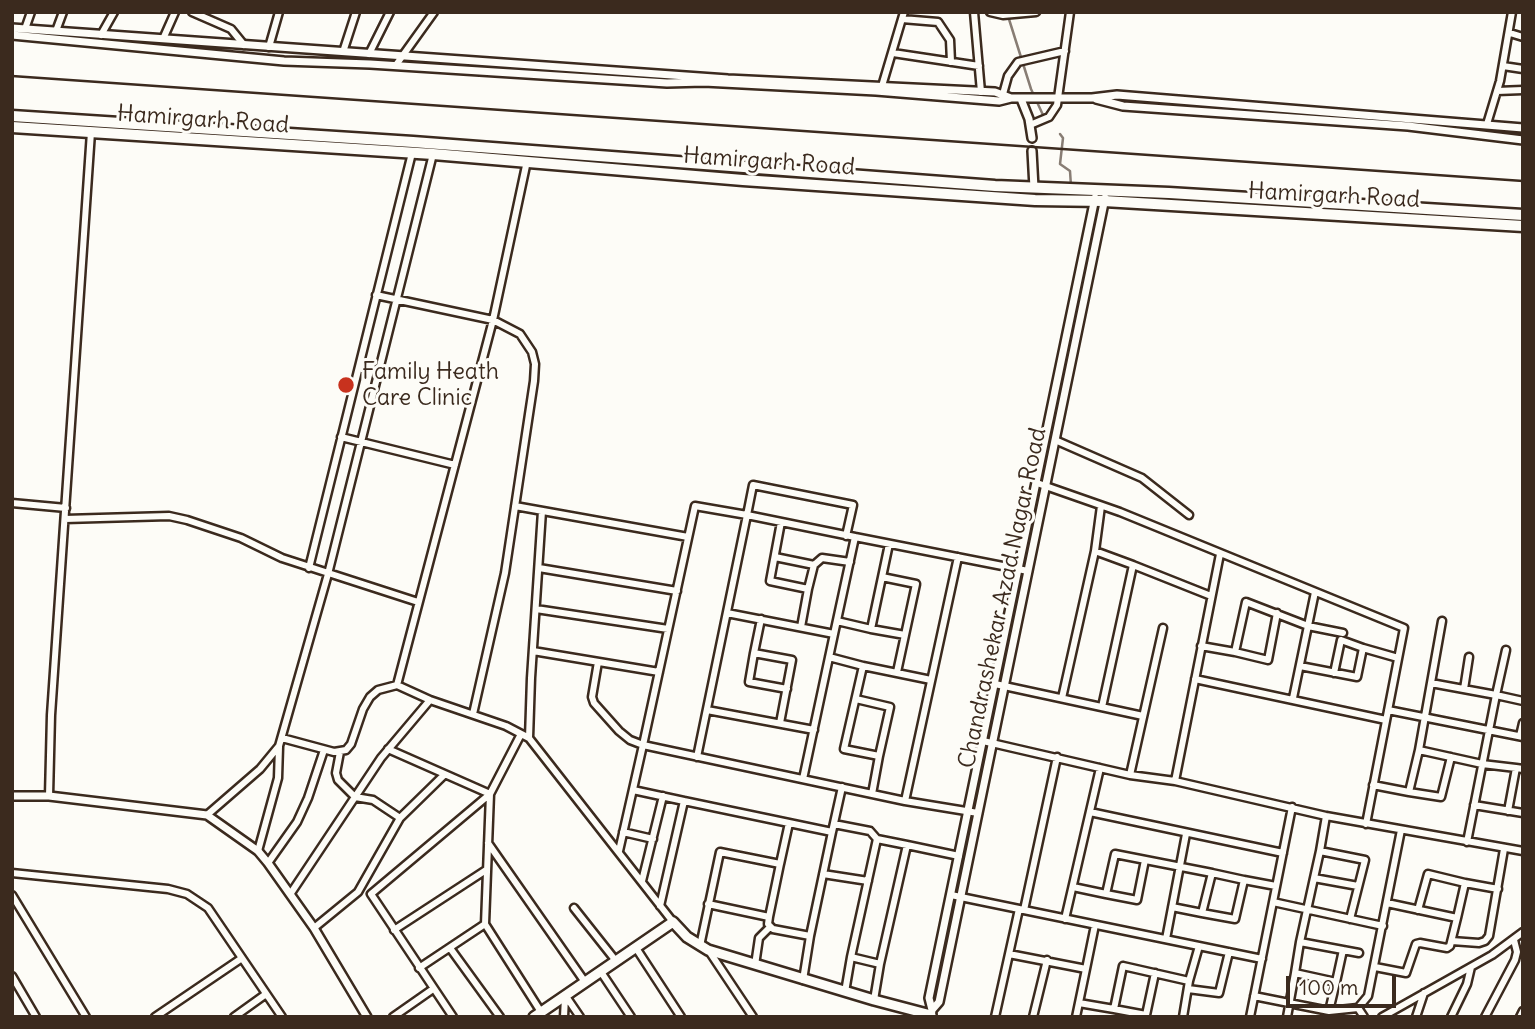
<!DOCTYPE html>
<html>
<head>
<meta charset="utf-8">
<style>
	body { margin:0 }
	#map { position:relative; width:1535px; height:1029px; overflow:hidden; background:#fdfcf7; font-family:Delius,sans-serif }
	canvas { display:block }
	.frame { position:absolute; inset:0; border:14px solid #3b2a1e; pointer-events:none }
	.scale { position:absolute; left:1286px; top:976px; width:110px; height:32px; box-sizing:border-box; border:4px solid #3b2a1e; border-top:0; padding-left:9px; font-size:21px; line-height:24px; white-space:nowrap; color:#3b2a1e; -webkit-text-stroke:5px #fdfcf7; paint-order:stroke }
</style>
</head>
<body>
<div id="map">
<canvas width="1535" height="1029"></canvas>
<div class="frame"></div>
<div class="scale">100 m</div>
</div>
<script>
const context = document.querySelector('canvas').getContext('2d');
context.lineJoin = 'round';
function poly(rows) {
  const path = new Path2D();
  for (const r of rows) {
    path.moveTo(r[0], r[1]);
    for (let i = 2; i < r.length; i += 2) path.lineTo(r[i], r[i + 1]);
  }
  return path;
}
function strokePath(path, color, width, dash) {
  context.strokeStyle = color;
  context.lineWidth = width;
  context.lineCap = dash ? 'butt' : 'round';
  context.setLineDash(dash || []);
  context.stroke(path);
}
function drawText(font, color, halo, rows, align = 'center') {
  context.font = font + ' Delius,sans-serif';
  context.lineWidth = 6;
  context.setLineDash([]);
  context.textBaseline = 'middle';
  context.strokeStyle = halo;
  context.fillStyle = color;
  for (const [text, x, y, turn = 0] of rows) {
    context.save();
    context.translate(x, y);
    context.rotate((+turn || 0) * Math.PI / 180);
    context.textAlign = isNaN(turn) ? turn : align;
    if (halo) context.strokeText(text, 0, 0);
    context.fillText(text, 0, 0);
    context.restore();
  }
}
const stream = poly([
	[1008,16,1031,89,1043,115],
	[1060,134,1063,138,1060,164,1070,171,1071,186]
]);
const minor = poly([
	[192,12,231,29,244,45],
	[974,12,981,92],
	[990,12,1003,15,1036,12],
	[902,19,938,22,950,40,951,62],
	[25,29,31,12],
	[56,31,63,12],
	[1510,33,1523,37],
	[101,35,114,12],
	[163,39,175,12],
	[269,47,279,12],
	[343,52,356,12],
	[893,53,979,66],
	[369,54,390,12],
	[396,65,434,12],
	[1503,66,1523,69],
	[882,86,904,12],
	[1497,91,1523,90],
	[1003,94,1008,76,1018,62,1065,51],
	[1487,124,1500,81,1512,12],
	[1030,125,1049,117,1057,105,1070,12],
	[376,295,493,320,520,334,532,352,535,364,534,381,505,573,473,714],
	[341,437,455,465],
	[1055,440,1142,478,1189,515],
	[1037,483,1120,512,1404,628,1366,824],
	[12,503,66,508],
	[515,506,688,537],
	[65,519,169,516,187,520,241,538,282,558,418,602],
	[781,522,770,581,808,589,801,627],
	[855,537,1028,571],
	[889,544,871,629,905,635,897,672],
	[1095,551,1133,565,1102,707],
	[775,557,814,565,808,589],
	[814,565,822,558,850,562],
	[1133,565,1211,596],
	[309,568,412,153],
	[539,568,677,591],
	[882,577,916,584,905,635],
	[536,609,668,629],
	[727,613,834,634,855,537,747,515,753,485,853,505,846,536],
	[761,619,754,653,792,660,780,723],
	[837,621,871,629],
	[1201,646,1235,652,1246,602,1308,626,1343,633],
	[533,651,659,672],
	[1235,652,1268,660,1277,613],
	[754,653,749,682,787,689],
	[829,657,863,666],
	[598,662,592,697,594,703,619,731,630,740,643,745,695,506,747,515,697,757],
	[1300,666,1357,677,1363,648,1398,658],
	[1334,673,1341,640,1363,648],
	[1195,679,1386,720],
	[1431,683,1496,695,1506,650],
	[995,684,1143,716],
	[397,685,493,320,527,161],
	[1464,689,1469,657],
	[1062,698,1095,551,1101,506],
	[1293,698,1315,592],
	[856,699,890,707,879,756],
	[707,710,814,730],
	[1388,710,1523,737],
	[521,734,490,794,485,924,541,1012],
	[1520,736,1523,723],
	[282,738,334,752,346,750,351,744,363,709,370,697,378,690,397,685,430,700,506,726,529,738,673,922],
	[529,738,531,678,542,511],
	[983,741,1130,775,1175,781,1326,816,1523,851],
	[388,749,490,794,371,894,453,1017],
	[1419,750,1442,621],
	[340,752,336,773,338,780,355,797,373,800,400,818],
	[1130,775,1163,628],
	[803,779,834,634],
	[1175,781,1220,554],
	[1373,785,1409,792,1419,750,1482,764,1516,768],
	[633,790,684,801],
	[1409,792,1441,797,1451,757],
	[872,794,879,756,844,749,863,666,931,680],
	[49,796,51,715,91,132],
	[905,801,958,557],
	[1474,805,1523,813],
	[1508,811,1516,768,1523,769],
	[1090,812,1283,853],
	[207,815,260,769,279,746,328,574,433,154],
	[1326,816,1320,851,1365,860,1350,919],
	[834,824,870,831,877,839],
	[623,832,653,839],
	[1467,842,1496,695,1523,701],
	[488,843,585,982],
	[907,845,880,964,851,957,877,839,907,845,959,856],
	[258,851,278,778,279,747],
	[619,851,643,745,905,801,978,813],
	[1320,851,1314,878,1358,886],
	[268,863,297,822,308,798,324,750],
	[12,873,168,889,187,894,208,908,282,1017],
	[823,874,868,881],
	[1244,880,1276,886],
	[642,881,663,796],
	[1465,883,1498,889],
	[1073,887,1106,894,1115,854,1212,873],
	[291,893,381,758,430,700],
	[1106,894,1137,900,1145,860],
	[12,895,86,1017],
	[951,895,1262,959],
	[1273,902,1383,926],
	[1387,903,1457,918,1465,883,1428,874,1418,910],
	[708,904,769,917,780,864],
	[660,906,684,801,832,832,842,787],
	[1172,907,1202,913,1235,919,1244,880,1212,873,1202,913],
	[574,908,616,961],
	[1024,910,1057,757],
	[769,917,768,924,773,929,810,936],
	[1065,919,1100,768],
	[314,928,358,892,400,818,444,775],
	[394,930,486,870],
	[1166,939,1186,834],
	[1452,941,1479,943,1485,941,1489,936,1504,849],
	[1300,942,1314,878],
	[700,946,720,852,780,864,789,823],
	[450,948,500,1017],
	[636,948,681,1017],
	[709,951,753,1017],
	[1009,954,1086,969,1095,925],
	[755,965,759,938,770,927],
	[1375,967,1406,973,1416,944,1420,943,1447,948,1450,946,1457,918],
	[419,968,485,924],
	[601,972,631,1017],
	[12,976,36,1017],
	[803,980,810,936,832,832],
	[1189,981,1199,946],
	[1336,982,1343,950],
	[1188,989,1219,993,1229,952],
	[845,992,851,957],
	[565,995,580,1017],
	[1254,996,1329,1011,1336,982,1295,973,1300,942,1359,953],
	[874,1000,880,964],
	[1079,1003,1114,1009,1123,966,1189,981,1183,1017],
	[1358,1008,1364,1017],
	[1114,1009,1146,1015,1155,973],
	[1329,1011,1358,1008,1368,996,1401,830],
	[155,1017,242,958],
	[234,1017,266,994],
	[393,1017,433,989],
	[564,1017,565,997],
	[995,1017,1019,909],
	[1033,1017,1047,960],
	[1076,1017,1086,969],
	[1250,1017,1292,807],
	[1287,1017,1295,973],
	[1382,1017,1492,955,1523,932],
	[1416,1017,1424,993],
	[1451,1017,1467,984,1471,967],
	[1485,1017,1515,960,1517,952,1514,940],
	[1520,1017,1523,1011]
]);
const tertiary = poly([
	[12,28,728,79,995,92,1011,98],
	[12,35,284,61,370,64,667,83,704,82,876,91,999,101,1011,98,1092,98,1117,95,1523,128],
	[1021,99,1029,119,1032,138],
	[1096,99,1123,106,1408,126,1523,140],
	[1032,151,1034,188],
	[12,796,49,796,207,815,258,851,268,863,314,928,367,1017],
	[932,1010,939,1002,1105,198],
	[931,1017,932,1010,929,998,1095,198]
]);
const secondary = poly([
	[534,1017,673,922,687,937,708,950,874,1000,931,1015]
]);
const primary = poly([
	[12,116,413,142,995,186,1169,193,1523,215],
	[12,127,433,154,743,180,1035,200,1104,201,1523,226]
]);
const rail = poly([
	[12,76,1523,181]
]);
const markers = [
	[346,385,9,"#c8321e"]
];
const streetNames = [
	["Hamirgarh Road",203,120,4],
	["Hamirgarh Road",769,162,4],
	["Hamirgarh Road",1334,196,3],
	["Chandrashekar Azad Nagar Road",1003,598,-78]
];
const poiNames = [
	["Family Heath",362,372],
	["Care Clinic",362,398]
];
strokePath(stream, '#887d74', 2.5);
strokePath(minor, '#3b2a1e', 11);
strokePath(tertiary, '#3b2a1e', 12);
strokePath(secondary, '#3b2a1e', 14);
strokePath(primary, '#3b2a1e', 15);
strokePath(minor, '#fdfcf7', 6);
strokePath(tertiary, '#fdfcf7', 7);
strokePath(secondary, '#fdfcf7', 9);
strokePath(primary, '#fdfcf7', 10);
strokePath(rail, '#3b2a1e', 2.5);
for (const [x, y, r, color] of markers) {
  const dot = new Path2D();
  dot.arc(x, y, r, 0, 2 * Math.PI);
  context.fillStyle = color;
  context.fill(dot);
  strokePath(dot, '#fdfcf7', 2.5);
}
drawText('23px', '#3b2a1e', '#fdfcf7', streetNames);
drawText('23px', '#3b2a1e', '#fdfcf7', poiNames, 'left');
</script>
</body>
</html>
